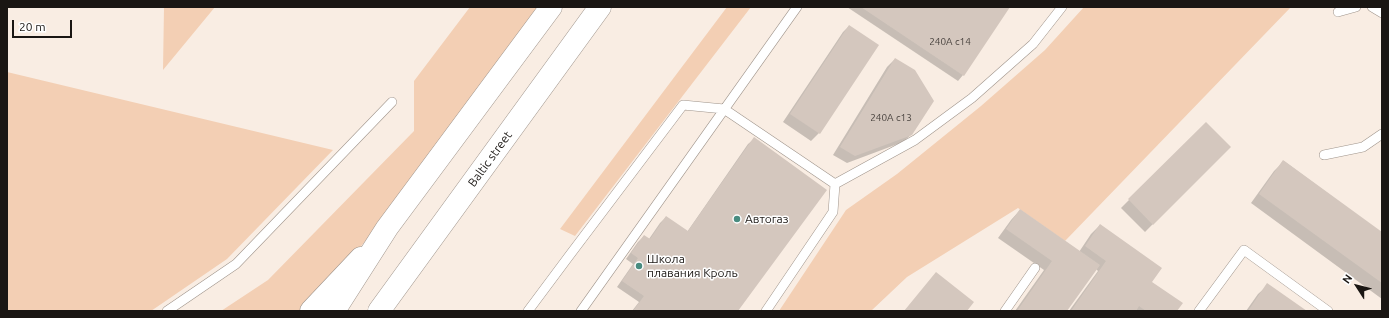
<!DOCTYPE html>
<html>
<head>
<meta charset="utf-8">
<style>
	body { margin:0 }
	#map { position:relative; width:1389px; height:318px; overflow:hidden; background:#f9ede3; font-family:Ubuntu,sans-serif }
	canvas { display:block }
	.frame { position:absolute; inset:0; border:8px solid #1a1613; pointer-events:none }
	.north { position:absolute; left:1337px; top:266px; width:40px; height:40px; -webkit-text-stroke:3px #fff; paint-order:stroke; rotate:306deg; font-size:11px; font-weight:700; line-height:16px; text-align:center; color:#1a1613 }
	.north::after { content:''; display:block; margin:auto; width:14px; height:18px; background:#1a1613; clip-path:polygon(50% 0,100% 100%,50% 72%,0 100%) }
	.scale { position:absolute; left:12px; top:20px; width:60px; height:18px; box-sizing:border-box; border:2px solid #1a1613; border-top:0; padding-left:5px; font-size:12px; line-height:14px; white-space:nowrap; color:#1a1613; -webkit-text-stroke:3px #fff; paint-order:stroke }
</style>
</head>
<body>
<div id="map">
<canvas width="1389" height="318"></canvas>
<div class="frame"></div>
<div class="north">N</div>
<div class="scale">20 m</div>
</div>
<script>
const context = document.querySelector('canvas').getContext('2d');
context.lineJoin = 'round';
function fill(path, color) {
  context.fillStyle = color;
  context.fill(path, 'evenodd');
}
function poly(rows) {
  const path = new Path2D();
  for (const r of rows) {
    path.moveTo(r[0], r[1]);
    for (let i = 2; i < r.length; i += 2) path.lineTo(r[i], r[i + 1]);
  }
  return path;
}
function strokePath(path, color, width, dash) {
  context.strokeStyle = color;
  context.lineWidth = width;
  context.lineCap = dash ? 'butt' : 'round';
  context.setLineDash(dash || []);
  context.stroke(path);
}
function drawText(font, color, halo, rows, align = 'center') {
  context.font = font + ' Ubuntu,sans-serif';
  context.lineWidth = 3;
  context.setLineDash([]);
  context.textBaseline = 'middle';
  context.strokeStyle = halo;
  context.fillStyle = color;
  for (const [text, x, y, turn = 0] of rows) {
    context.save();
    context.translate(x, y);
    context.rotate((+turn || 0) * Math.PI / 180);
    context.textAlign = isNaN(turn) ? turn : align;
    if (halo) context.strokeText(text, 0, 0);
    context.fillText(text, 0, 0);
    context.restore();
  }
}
const green = poly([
	[164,7,215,7,163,70],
	[470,7,539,7,393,209,305,311,221,311,268,280,414,131,414,81],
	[727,7,751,7,575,236,560,229],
	[1084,7,1291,7,1065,241,1018,208,907,277,871,311,779,311,846,210,897,174,981,106,1045,50],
	[7,72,333,150,227,259,151,311,7,311]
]);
const shadow = poly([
	[847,7,1009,7,963,75,958,81],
	[849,26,819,133,811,141,783,122,843,32],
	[895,59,912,134,903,142,847,163,833,155,887,67],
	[1206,123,1229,147,1145,232,1121,208],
	[754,139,737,311,632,311,639,302,617,287,633,264,626,259,638,242,644,236,649,239,660,223,666,217,687,232,748,144],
	[1284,161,1382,233,1382,299,1251,203,1274,171],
	[1020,210,1079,252,1091,234,1100,225,1176,311,1069,311,1098,271,1096,269,1066,311,1015,311,1044,270,998,238,1011,220],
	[1268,285,1305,311,1246,311,1258,294]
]);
const building = poly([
	[861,7,1010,7,964,76],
	[849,25,879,45,820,134,790,114],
	[895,58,915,70,934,101,912,135,855,156,840,147],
	[1206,122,1231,147,1153,225,1128,199],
	[754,137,827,190,738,311,633,311,644,296,622,281,638,258,631,253,644,235,650,239,666,216,688,231],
	[1283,160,1382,232,1382,283,1259,194],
	[1020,209,1100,265,1067,311,1017,311,1052,261,1006,229],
	[1100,224,1162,268,1152,282,1183,303,1177,311,1146,311,1139,306,1136,311,1071,311,1106,261,1085,246],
	[936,272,974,302,967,311,904,311],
	[1267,283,1307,311,1248,311]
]);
const service = poly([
	[1372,7,1382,13],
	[1338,12,1356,7],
	[1324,155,1363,147,1382,134],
	[167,311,236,264,392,102],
	[528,311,569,256,683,105,724,109,835,184,915,140,972,98,1033,44,1062,7],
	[581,311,797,7],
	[766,311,833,212,835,184],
	[1005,311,1035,268],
	[1199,311,1244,250,1328,311]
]);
const secondary = poly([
	[311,311,361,258]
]);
const primary = poly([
	[334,311,387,228,551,7],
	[379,311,600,7]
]);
const markers = [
	[737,219,4,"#498c80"],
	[639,266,4,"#498c80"]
];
const numberNames = [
	["240А с14",950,42],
	["240А с13",891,118]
];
const streetNames = [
	["Baltic street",490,159,-54]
];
const poiNames = [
	["Автогаз",745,219],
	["Школа",647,259],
	["плавания Кроль",647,273]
];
fill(green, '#f3cfb4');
fill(shadow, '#0003');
fill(building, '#d4c7be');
strokePath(service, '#9f948b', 10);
strokePath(secondary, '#9f948b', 23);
strokePath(primary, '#9f948b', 23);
strokePath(service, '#fff', 9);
strokePath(secondary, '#fff', 22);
strokePath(primary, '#fff', 22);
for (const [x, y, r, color] of markers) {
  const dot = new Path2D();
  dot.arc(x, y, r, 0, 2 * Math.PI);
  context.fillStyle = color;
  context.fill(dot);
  strokePath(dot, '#fff', 1.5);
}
drawText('10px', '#48423e', null, numberNames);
drawText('12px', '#1a1613', '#fff', streetNames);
drawText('12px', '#1a1613', '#fff', poiNames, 'left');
</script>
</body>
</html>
